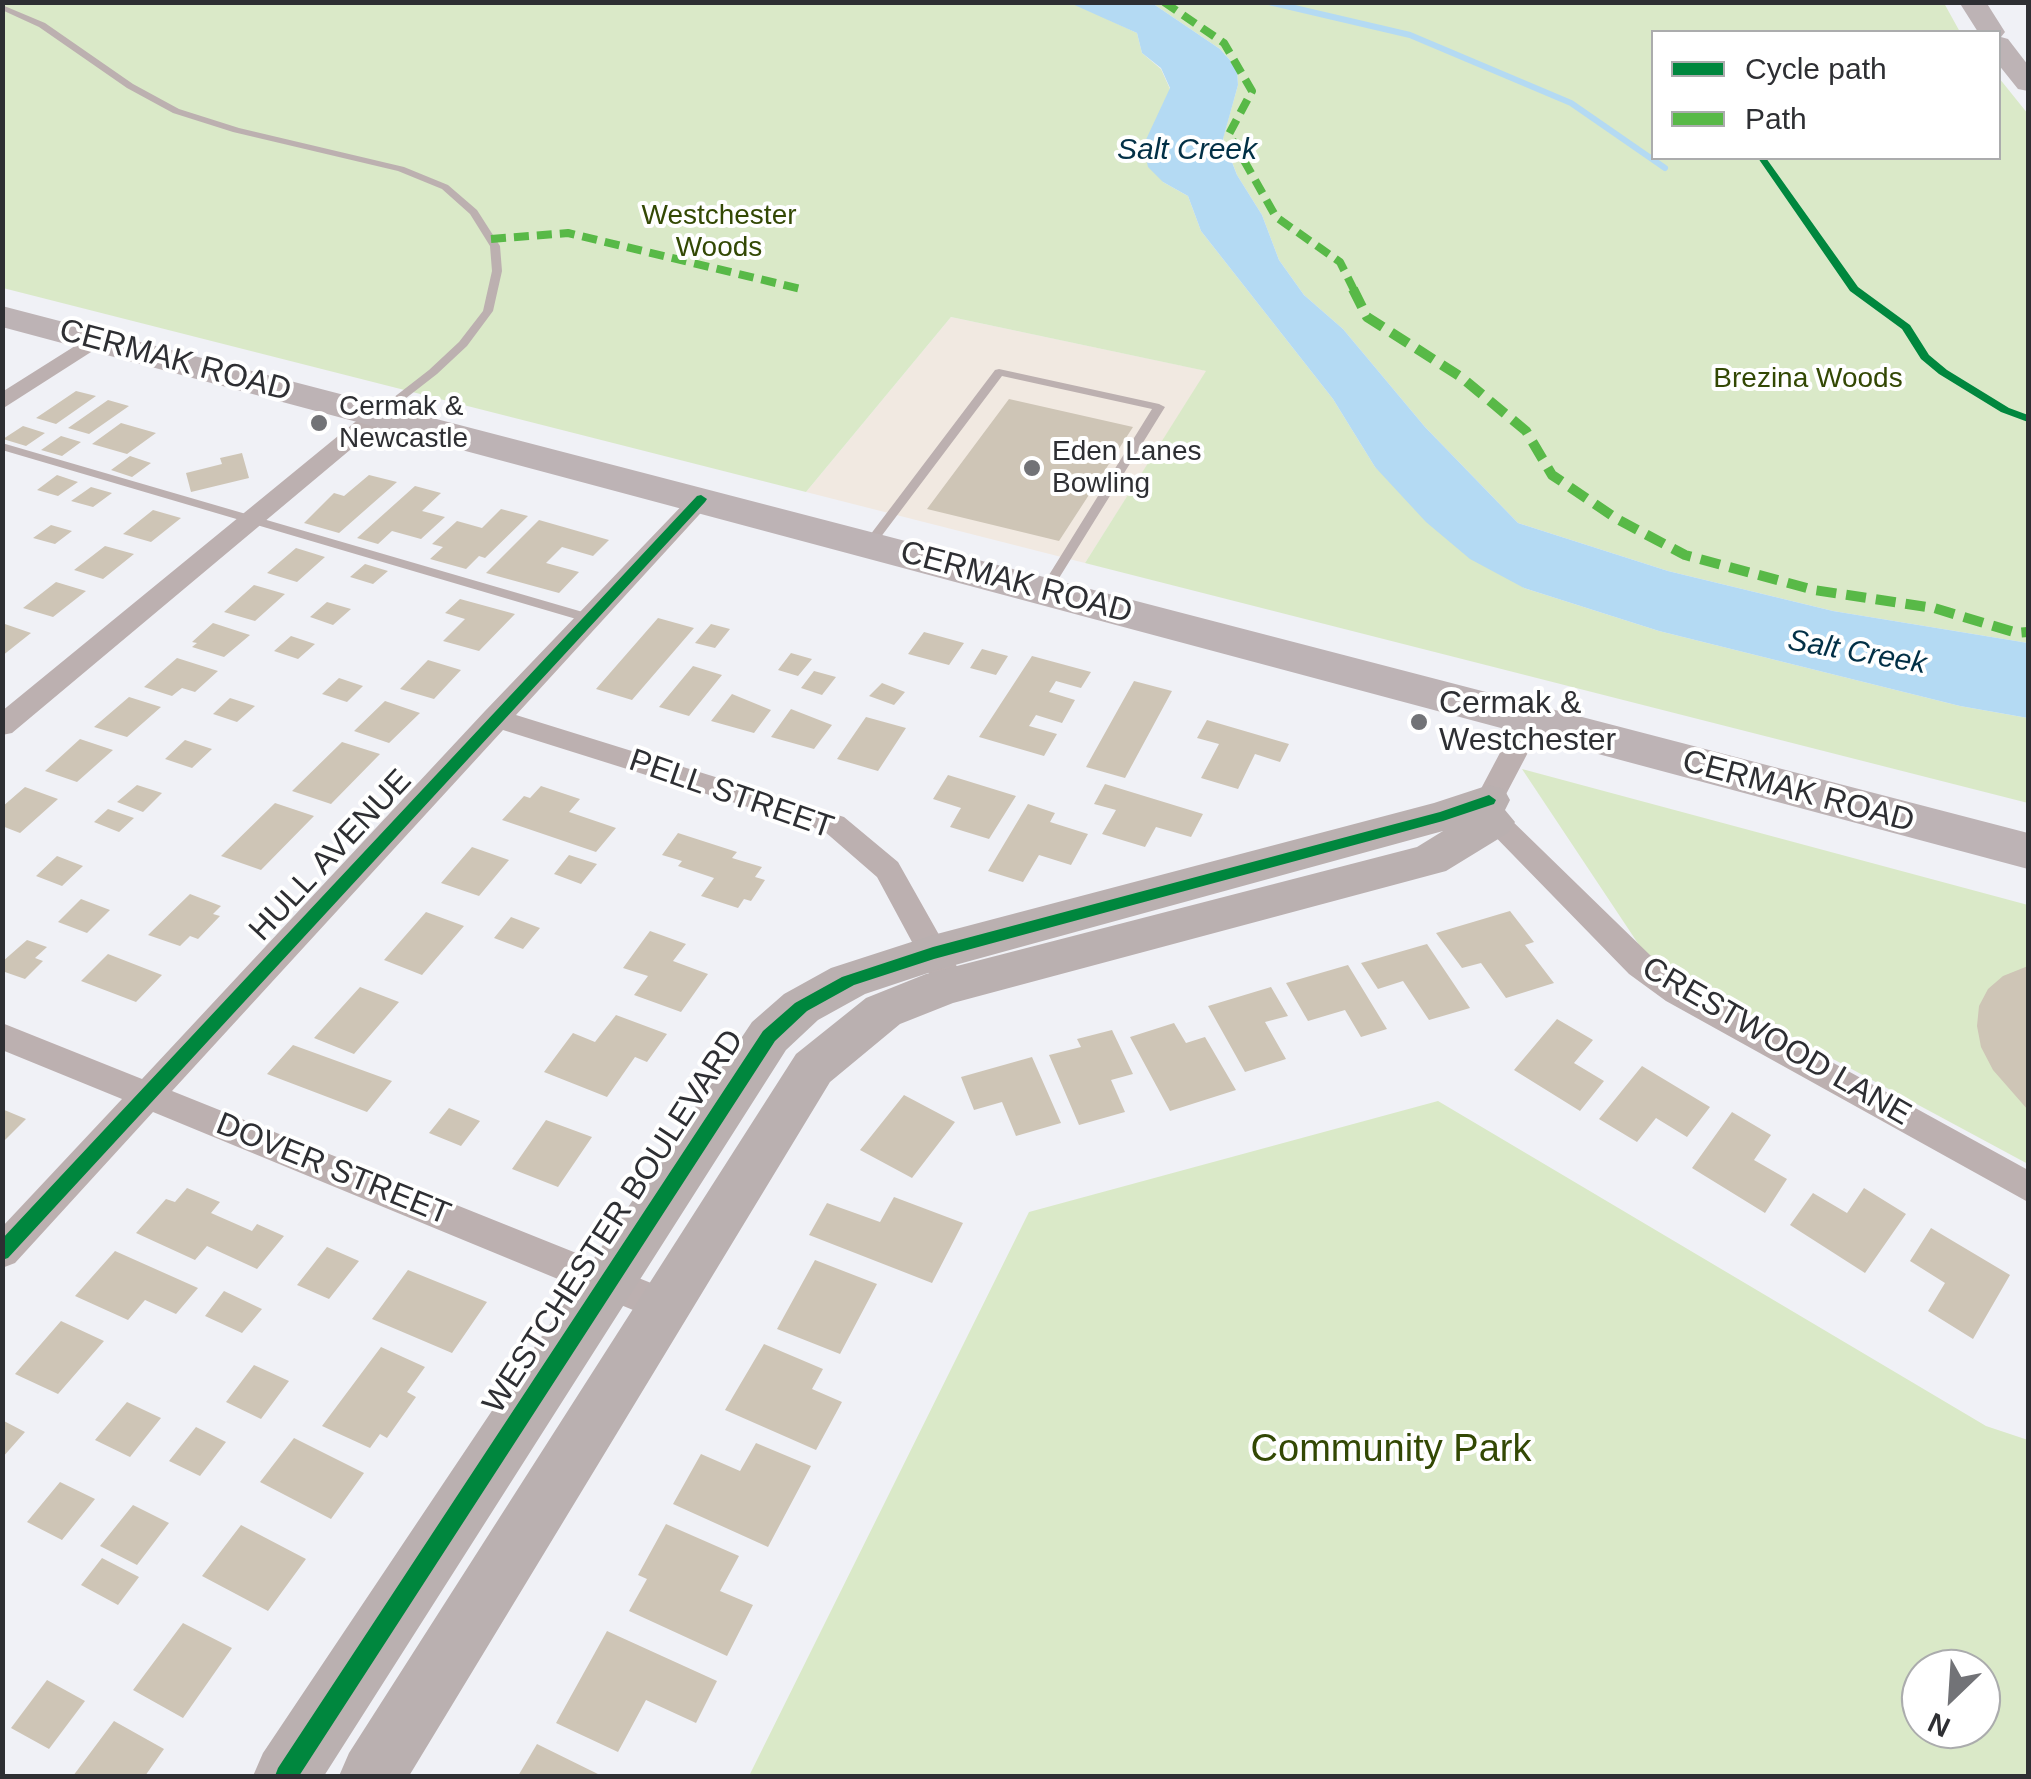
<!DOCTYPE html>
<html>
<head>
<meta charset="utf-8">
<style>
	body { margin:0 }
	#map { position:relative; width:2031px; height:1779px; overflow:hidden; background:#f0f1f6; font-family:Helvetica,sans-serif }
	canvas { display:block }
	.frame { position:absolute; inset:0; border:5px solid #2e2f33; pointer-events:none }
	.legend { position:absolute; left:1651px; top:30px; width:350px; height:130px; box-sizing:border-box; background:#fff; border:2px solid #abacad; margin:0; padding:12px 18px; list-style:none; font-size:30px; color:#2e2f33 }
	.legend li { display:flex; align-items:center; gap:20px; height:50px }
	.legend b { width:50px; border:2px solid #abacad }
	.north { position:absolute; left:1901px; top:1649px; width:100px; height:100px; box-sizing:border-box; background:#fff; border:2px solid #abacad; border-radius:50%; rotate:205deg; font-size:28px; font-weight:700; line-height:40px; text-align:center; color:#2e2f33 }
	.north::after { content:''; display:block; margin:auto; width:35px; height:45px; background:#727377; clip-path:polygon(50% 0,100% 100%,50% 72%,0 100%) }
</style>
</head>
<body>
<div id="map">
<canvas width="2031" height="1779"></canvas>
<div class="frame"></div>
<ul class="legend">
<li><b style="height:12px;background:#00873e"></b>Cycle path</li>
<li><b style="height:12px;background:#58b947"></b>Path</li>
</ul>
<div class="north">N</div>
</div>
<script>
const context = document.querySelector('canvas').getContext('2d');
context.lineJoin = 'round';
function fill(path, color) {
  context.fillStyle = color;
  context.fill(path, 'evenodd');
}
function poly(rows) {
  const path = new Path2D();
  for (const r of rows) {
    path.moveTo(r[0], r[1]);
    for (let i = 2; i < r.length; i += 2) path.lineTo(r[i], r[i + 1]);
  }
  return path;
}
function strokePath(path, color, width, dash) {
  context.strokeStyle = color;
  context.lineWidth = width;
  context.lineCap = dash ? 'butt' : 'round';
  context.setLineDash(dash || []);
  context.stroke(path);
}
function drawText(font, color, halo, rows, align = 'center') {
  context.font = font + ' Helvetica,sans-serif';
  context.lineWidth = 8;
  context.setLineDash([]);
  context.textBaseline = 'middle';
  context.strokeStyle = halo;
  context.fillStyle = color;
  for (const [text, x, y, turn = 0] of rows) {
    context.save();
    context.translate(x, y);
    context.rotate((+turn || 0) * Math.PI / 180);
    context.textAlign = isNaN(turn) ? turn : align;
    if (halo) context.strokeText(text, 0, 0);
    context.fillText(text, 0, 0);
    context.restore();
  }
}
const commercial = poly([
	[951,317,1207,371,1085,563,806,492]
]);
const green = poly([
	[2,3,1073,3,1137,33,1142,53,1161,69,1170,89,1154,127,1163,182,1188,196,1201,231,1333,399,1375,467,1524,588,1659,631,1960,706,2028,718,2028,803,1085,563,1206,371,951,317,806,492,3,288],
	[1152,3,1944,3,1960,32,1654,32,1654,158,1998,158,1999,78,2028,114,2028,643,1833,611,1668,571,1518,523,1425,427,1343,329,1304,295,1279,260,1262,215,1237,175,1223,138,1238,85,1237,68,1220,49],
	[1522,769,2028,905,2028,1164,1649,960],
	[1438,1101,1986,1426,2028,1440,2028,1776,749,1776,1029,1212],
	[1921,1669,1981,1669,1981,1729,1921,1729]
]);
const water = poly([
	[1070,3,1152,3,1220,49,1237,68,1238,85,1223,139,1237,175,1262,215,1279,260,1304,295,1343,329,1425,427,1518,523,1668,571,1833,611,2028,643,2028,718,1960,706,1659,631,1524,588,1470,559,1426,522,1375,467,1333,399,1201,231,1188,196,1163,182,1148,167,1143,146,1170,88,1161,68,1142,53,1137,33]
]);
const stream = poly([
	[1269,2,1410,35,1571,103,1665,168]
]);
const building = poly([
	[76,391,96,396,56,424,36,418],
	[1009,399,1133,427,1059,541,927,509],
	[108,400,129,406,89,434,68,428],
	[121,423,156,433,127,454,92,444],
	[23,426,45,433,26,446,3,439],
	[61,436,81,442,62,456,41,450],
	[242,453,249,478,191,492,186,473,222,464,220,458],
	[130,456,151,463,132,477,111,470],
	[57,475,78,482,58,496,37,490],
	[369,475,397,482,339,533,304,523,334,493,344,496],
	[415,486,441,493,422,511,445,517,421,539,392,531,378,544,357,538],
	[91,487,112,493,93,507,71,501],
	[501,509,528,516,485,558,479,556,466,569,430,559,443,547,432,544,457,521,482,528],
	[153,510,181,518,151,542,123,534],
	[539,520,609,540,593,556,562,547,546,563,579,572,559,593,486,573],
	[51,525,72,531,55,544,33,538],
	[105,546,134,554,103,579,74,570],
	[296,548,325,557,297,582,267,573],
	[365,564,388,571,373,584,350,577],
	[56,582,86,591,53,617,23,608],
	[254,585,285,594,255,621,224,612],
	[460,599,515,614,479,651,443,641,465,619,445,613],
	[327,602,351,609,333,625,310,617],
	[658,618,694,628,632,700,596,689],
	[2,623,31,633,2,656],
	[213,623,250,635,224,657,192,647,197,643,192,642],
	[711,624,730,629,715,648,695,643],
	[924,632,964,643,949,665,908,654],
	[291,636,315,644,298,659,274,651],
	[982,649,1008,656,996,675,970,668],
	[791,653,812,659,798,676,778,670],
	[1032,656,1091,672,1081,688,1056,681,1049,692,1075,700,1062,723,1036,715,1029,726,1057,734,1044,756,979,737],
	[177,658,218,671,195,692,182,688,172,696,144,687],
	[428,660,461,670,434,699,400,689],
	[693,666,722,675,689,716,659,707],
	[814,671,836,677,822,695,801,688],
	[339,678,363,686,347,702,322,694],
	[1134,681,1172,691,1125,778,1086,767],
	[882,683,905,692,894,705,869,696],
	[732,694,771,710,754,733,711,721],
	[129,697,161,707,127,737,94,727],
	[230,698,255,706,237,722,213,714],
	[385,701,420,713,389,743,354,731],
	[791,709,832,725,814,749,771,737],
	[866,717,906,728,878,771,837,759],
	[1207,720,1289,744,1280,762,1255,754,1238,789,1201,778,1219,744,1197,738],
	[80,739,113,750,77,782,45,771],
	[185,740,212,749,192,768,165,759],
	[342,742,380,754,331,804,292,791],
	[948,775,1016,796,989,839,950,827,961,808,933,799],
	[1105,784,1203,814,1191,837,1156,827,1145,847,1102,834,1116,810,1094,804],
	[137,785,162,793,143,812,117,802],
	[541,786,580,799,569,812,616,828,596,852,502,820,524,796,530,798],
	[25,787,58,799,20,833,2,826,2,807],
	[275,803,314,816,261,870,221,856],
	[1028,804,1055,813,1050,822,1088,834,1071,865,1039,855,1023,882,988,871],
	[108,809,134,818,119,832,94,822],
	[678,833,737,852,732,858,762,867,755,877,765,880,751,901,744,899,738,908,701,896,714,878,678,866,682,861,662,855],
	[472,847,509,860,479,896,441,883],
	[569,855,597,864,581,884,554,874],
	[57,856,83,866,62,886,36,876],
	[190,894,221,906,213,914,220,916,198,939,190,936,180,946,148,935],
	[81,899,110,910,87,933,58,922],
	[1510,911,1534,942,1525,945,1554,983,1506,998,1481,963,1462,968,1436,933],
	[426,912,464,926,422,975,384,960],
	[511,917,540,928,523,949,494,938],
	[650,931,686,944,673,961,708,974,681,1012,634,995,648,976,623,968],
	[27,940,47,947,35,958,43,961,25,979,2,971,2,962],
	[1427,944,1470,1008,1429,1020,1403,981,1378,989,1361,963],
	[108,954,162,975,136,1002,81,981],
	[1348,965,1387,1029,1361,1037,1345,1010,1308,1021,1286,983],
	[2028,966,2028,1110,1993,1070,1981,1047,1977,1026,1979,1006,1988,989,2003,976],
	[360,987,399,1002,354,1054,314,1038],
	[1271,987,1288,1016,1265,1022,1286,1059,1245,1072,1208,1006],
	[616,1015,667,1034,647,1062,635,1057,607,1097,544,1072,573,1033,595,1042],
	[1557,1019,1593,1040,1574,1063,1604,1081,1580,1111,1514,1070],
	[1174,1023,1186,1043,1205,1037,1236,1090,1170,1111,1130,1037],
	[1112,1030,1133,1074,1111,1080,1125,1112,1079,1125,1049,1055,1081,1047,1077,1039],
	[293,1045,392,1081,367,1112,267,1074],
	[1032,1057,1061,1123,1016,1136,1002,1102,974,1110,961,1077],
	[1642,1066,1710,1107,1687,1137,1656,1118,1637,1142,1599,1119],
	[904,1095,955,1122,912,1178,860,1150],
	[449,1108,480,1121,461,1146,429,1133],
	[2,1109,26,1119,2,1143],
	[1732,1112,1771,1135,1754,1160,1787,1179,1765,1213,1692,1168],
	[546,1120,592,1137,558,1187,512,1169],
	[187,1188,220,1202,211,1213,252,1231,257,1224,284,1236,257,1269,207,1246,195,1260,136,1233,166,1199,175,1202],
	[1864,1188,1906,1214,1865,1273,1790,1225,1813,1193,1847,1213],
	[894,1197,963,1223,932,1283,809,1235,827,1203,880,1222],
	[1931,1228,2010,1275,1973,1339,1928,1311,1945,1283,1910,1261],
	[327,1247,359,1261,329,1299,297,1285],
	[115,1251,198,1288,176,1314,145,1300,128,1320,75,1296],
	[815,1260,877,1284,840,1354,777,1329],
	[408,1270,487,1302,452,1353,372,1319],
	[224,1291,262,1309,242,1333,205,1316],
	[61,1321,104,1341,58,1394,15,1374],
	[764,1344,823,1369,812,1389,842,1402,816,1450,725,1410],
	[381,1347,425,1367,407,1392,416,1397,387,1438,380,1434,370,1448,322,1426],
	[254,1365,289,1381,261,1419,226,1402],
	[127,1402,161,1418,130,1457,95,1440],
	[2,1420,25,1432,2,1458],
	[196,1427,226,1442,200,1476,169,1461],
	[294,1438,364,1473,331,1519,260,1482],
	[756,1443,811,1466,768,1547,673,1504,701,1454,740,1471],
	[60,1482,95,1499,62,1540,27,1522],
	[133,1505,169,1523,137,1565,100,1546],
	[666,1524,739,1556,720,1591,753,1605,727,1656,629,1611,647,1579,638,1575],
	[241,1525,306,1559,268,1611,202,1576],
	[102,1558,139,1577,118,1605,81,1585],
	[183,1623,232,1648,183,1718,133,1690],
	[607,1631,717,1681,696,1723,646,1700,618,1752,556,1723],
	[47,1680,85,1701,49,1749,11,1728],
	[114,1721,164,1749,145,1776,73,1776],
	[537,1744,602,1776,518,1776]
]);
const lane = poly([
	[2,5,45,23,133,84,179,109,239,128,404,167,448,185,477,210,500,246,502,271,493,311,467,346,437,374,383,416,375,416,375,412,429,370,459,342,483,311,492,271,490,246,470,214,442,189,398,171,233,132,173,113,127,88,39,27,2,10,2,5],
	[999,369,1159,404,1165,407,1051,591,1045,595,1039,591,1152,409,1002,376,874,546,870,547,864,543,995,370,999,369],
	[2,443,593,615,594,618,593,621,583,621,2,450,2,443]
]);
const street = poly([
	[94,334,102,335,105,340,102,345,2,409,2,392,94,334],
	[379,407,390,414,387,419,12,733,2,735,2,711,371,409,379,407],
	[701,492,713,499,709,504,516,715,844,817,898,862,960,972,955,981,944,984,933,981,877,877,824,831,503,730,172,1091,676,1293,681,1305,676,1317,663,1322,650,1317,153,1112,15,1263,2,1268,2,1227,122,1099,2,1050,2,1023,142,1079,485,711,693,494,701,492],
	[1530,713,1540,715,1544,722,1503,800,1505,814,1651,956,1688,983,2028,1170,2028,1202,1666,1001,1629,974,1477,818,1475,800,1520,715,1530,713]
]);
const secondary = poly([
	[1489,785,1504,789,1510,800,1505,810,1515,822,1508,833,1446,871,953,1003,900,1024,830,1082,409,1776,339,1776,349,1753,796,1054,866,998,926,974,1417,847,1443,831,937,970,865,994,818,1020,786,1050,324,1776,253,1776,263,1753,752,1022,784,994,831,968,933,935,1434,803,1489,785]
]);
const primary = poly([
	[1959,2,1986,2,2005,32,2001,37,2008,39,2028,65,2028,91,2018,89,1998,64,1998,32,1978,32,1959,2],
	[2,306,2028,833,2028,869,2,327,2,306]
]);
const quietFar1 = poly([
	[1164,2,1224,43,1252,91,1229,134,1276,217,1340,262,1355,292],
	[491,239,568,233,805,290]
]);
const quiet = poly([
	[1353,289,1367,317,1461,377,1526,431,1552,475,1617,519,1685,555,1814,590,1934,608,2017,633,2028,632]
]);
const cycleway = poly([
	[1758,158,1766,158,1858,287,1910,325,1929,355,1947,370,2009,408,2028,415,2028,422,2001,412,1939,374,1921,359,1902,329,1850,291,1758,158],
	[701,495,707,499,705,502,8,1258,2,1260,2,1239,697,496,701,495],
	[1489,795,1496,800,1494,804,1443,821,934,959,854,985,807,1011,775,1041,299,1776,275,1776,278,1768,763,1031,795,1003,842,977,933,947,1440,812,1489,795]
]);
const markers = [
	[319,423,10,"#727377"],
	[1032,468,10,"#727377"],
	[1419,722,10,"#727377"]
];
const farParknames = [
	["Westchester",719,216],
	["Woods",719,248],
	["Brezina Woods",1808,379]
];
const farPoinames = [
	["Cermak &",339,407],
	["Newcastle",339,439],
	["Eden Lanes",1052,452],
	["Bowling",1052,484]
];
const farWaternames = [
	["Salt Creek",1187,151],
	["Salt Creek",1857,653,10]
];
const streetNames = [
	["CERMAK ROAD",175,361,15],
	["CERMAK ROAD",1016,583,15],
	["CERMAK ROAD",1798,792,15],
	["PELL STREET",731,795,19],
	["HULL AVENUE",331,856,-47],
	["CRESTWOOD LANE",1776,1042,30],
	["DOVER STREET",333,1170,22],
	["WESTCHESTER BOULEVARD",614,1222,-57]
];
const poiNames = [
	["Cermak &",1439,704],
	["Westchester",1439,741]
];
const nearParknames = [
	["Community Park",1391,1451]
];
fill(commercial, '#f1e9e1');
fill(green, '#dae9c8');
fill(water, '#b4daf3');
strokePath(stream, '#b4daf3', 6);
fill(building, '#cec5b6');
fill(lane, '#bcb0b0');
fill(street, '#bcb0b0');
fill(secondary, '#bab0b0');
fill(primary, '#bdb3b5');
strokePath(quietFar1, '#58b947', 8, [15, 8]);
strokePath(quiet, '#58b947', 10, [20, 10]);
fill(cycleway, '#00873e');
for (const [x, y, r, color] of markers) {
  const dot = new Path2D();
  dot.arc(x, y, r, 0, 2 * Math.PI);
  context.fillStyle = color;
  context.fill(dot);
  strokePath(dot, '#fff', 4);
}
drawText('28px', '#334804', '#fff', farParknames);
drawText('28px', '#2e2f33', '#fff', farPoinames, 'left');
drawText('italic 30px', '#023046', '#fff', farWaternames);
drawText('32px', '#2e2f33', '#fff', streetNames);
drawText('32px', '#2e2f33', '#fff', poiNames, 'left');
drawText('38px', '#334804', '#fff', nearParknames);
</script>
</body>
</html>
